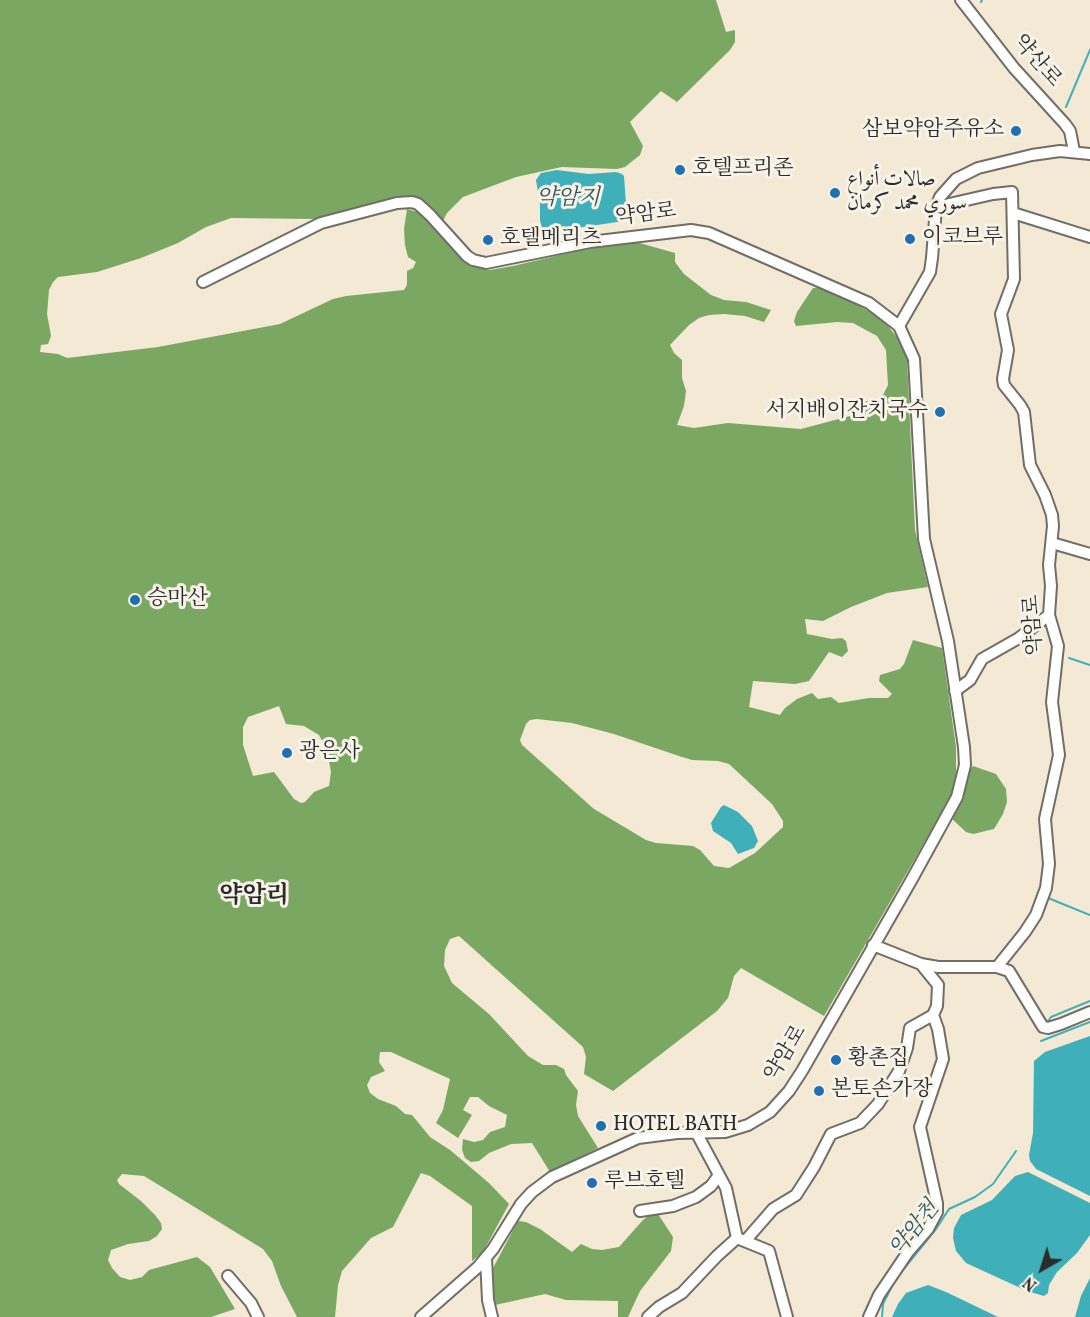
<!DOCTYPE html>
<html>
<head>
<meta charset="utf-8">
<style>
	body { margin:0 }
	#map { position:relative; width:1090px; height:1317px; overflow:hidden; background:#f3e9d4; font-family:Vollkorn,serif }
	canvas { display:block }
	.north { position:absolute; left:1012px; top:1239px; width:60px; height:60px; -webkit-text-stroke:4px #f7f3e8; paint-order:stroke; rotate:219deg; font-size:16px; font-weight:700; line-height:24px; text-align:center; color:#2b2b2b }
	.north::after { content:''; display:block; margin:auto; width:21px; height:27px; background:#2b2b2b; clip-path:polygon(50% 0,100% 100%,50% 72%,0 100%) }
</style>
</head>
<body>
<div id="map">
<canvas width="1090" height="1317"></canvas>
<div class="north">N</div>
</div>
<script>
const context = document.querySelector('canvas').getContext('2d');
context.lineJoin = 'round';
function fill(path, color) {
  context.fillStyle = color;
  context.fill(path, 'evenodd');
}
function poly(rows) {
  const path = new Path2D();
  for (const r of rows) {
    path.moveTo(r[0], r[1]);
    for (let i = 2; i < r.length; i += 2) path.lineTo(r[i], r[i + 1]);
  }
  return path;
}
function strokePath(path, color, width, dash) {
  context.strokeStyle = color;
  context.lineWidth = width;
  context.lineCap = dash ? 'butt' : 'round';
  context.setLineDash(dash || []);
  context.stroke(path);
}
function drawText(font, color, halo, rows, align = 'center') {
  context.font = font + ' Vollkorn,Amiri,"Noto Serif KR",serif';
  context.lineWidth = 6;
  context.setLineDash([]);
  context.textBaseline = 'middle';
  context.strokeStyle = halo;
  context.fillStyle = color;
  for (const [text, x, y, turn = 0] of rows) {
    context.save();
    context.translate(x, y);
    context.rotate((+turn || 0) * Math.PI / 180);
    context.textAlign = isNaN(turn) ? turn : align;
    if (halo) context.strokeText(text, 0, 0);
    context.fillText(text, 0, 0);
    context.restore();
  }
}
const forest = poly([
	[0,0,716,0,726,32,735,30,735,42,730,50,677,102,661,91,630,122,643,146,640,155,625,167,617,169,562,167,516,177,463,197,447,213,443,221,426,204,414,197,403,198,315,219,231,218,206,227,178,243,141,258,97,272,58,277,53,282,49,290,47,314,51,336,48,344,41,345,40,352,58,354,67,358,158,347,280,324,333,299,346,296,404,290,407,285,407,271,413,268,416,262,408,257,405,245,404,229,407,209,418,212,433,224,466,261,479,268,490,270,513,266,581,250,636,242,675,253,675,262,684,274,711,295,724,300,746,302,771,310,764,322,745,316,724,314,709,315,699,318,689,325,670,345,674,353,682,360,682,378,686,391,684,406,677,425,694,428,728,423,801,429,850,416,865,416,862,406,865,401,873,402,881,399,888,385,886,350,877,336,853,323,837,322,796,326,794,321,797,312,813,288,819,288,849,301,882,318,899,340,907,360,915,530,928,587,887,593,851,607,823,621,805,619,807,634,832,639,842,638,846,641,848,651,842,657,829,652,809,681,795,684,753,681,749,707,780,715,785,708,797,699,812,693,818,699,831,697,839,703,869,698,888,698,892,694,879,681,880,675,900,669,904,664,913,640,942,648,956,747,956,781,950,798,824,1016,741,968,734,976,728,998,717,1011,613,1091,584,1074,586,1057,583,1047,459,936,450,939,445,950,444,966,452,983,489,1014,528,1056,543,1065,556,1065,564,1069,566,1075,578,1091,576,1105,578,1116,598,1148,550,1172,532,1143,511,1144,489,1153,479,1161,471,1162,465,1158,462,1150,463,1139,474,1142,483,1140,490,1132,505,1127,507,1115,489,1106,478,1097,470,1097,463,1110,472,1115,458,1138,436,1123,443,1110,450,1079,391,1052,380,1052,379,1062,385,1071,371,1077,367,1085,370,1093,378,1099,396,1106,405,1114,412,1115,430,1137,450,1150,489,1183,509,1204,483,1252,472,1261,472,1206,430,1176,421,1173,393,1227,371,1238,342,1271,338,1285,335,1317,297,1317,281,1286,272,1261,263,1249,144,1176,122,1174,117,1180,119,1184,141,1201,155,1215,161,1223,162,1229,157,1236,149,1241,128,1244,111,1250,108,1260,112,1268,120,1277,130,1280,142,1277,149,1270,197,1257,210,1267,235,1309,211,1317,0,1317],
	[279,706,286,724,304,726,319,735,327,750,331,772,329,786,314,792,305,802,301,803,294,799,274,772,253,776,243,745,243,727,248,717],
	[537,719,572,723,614,734,679,756,692,760,718,761,729,764,772,804,783,821,783,827,755,853,729,868,714,866,700,850,693,846,656,843,646,840,594,809,522,745,520,740,526,724,530,720],
	[973,766,996,774,1006,789,1007,802,1003,814,994,829,973,834,966,832,951,818,963,793,969,771],
	[658,1214,673,1237,671,1251,640,1291,628,1317,618,1317,618,1301,566,1300,545,1294,495,1305,492,1292,493,1268,518,1221,526,1222,540,1229,572,1252,581,1244,592,1249,602,1250,619,1247,643,1220,648,1216]
]);
const water = poly([
	[557,170,589,174,616,172,622,174,624,176,627,218,624,221,543,233,540,220,540,204,536,180,541,173],
	[724,805,738,812,752,826,758,841,754,848,738,854,731,843,713,831,711,823,721,807],
	[1090,1036,1090,1196,1036,1169,1030,1161,1029,1155,1033,1133,1034,1061,1045,1052],
	[1028,1172,1090,1203,1090,1235,1077,1253,1057,1272,1049,1285,1048,1293,1044,1296,1027,1291,966,1263,956,1251,953,1238,954,1228,961,1215,992,1200,1015,1176],
	[1090,1278,1090,1317,1075,1317,1081,1296],
	[928,1285,946,1292,998,1317,892,1317,898,1304,906,1293]
]);
const stream = poly([
	[981,2,982,0],
	[1066,107,1090,50],
	[1069,658,1090,665],
	[1048,898,1090,915],
	[1046,1024,1051,1017,1090,1001],
	[1041,1041,1090,1022],
	[898,1276,936,1229,949,1209,975,1197,993,1184,1016,1151],
	[882,1317,883,1304,893,1284]
]);
const minor = poly([
	[961,0,1014,68,1065,124,1070,131,1074,151],
	[1013,213,1090,237],
	[203,282,321,223,397,203,412,202,418,204,430,215,467,256,473,260,486,263,590,242,691,230,709,233,869,303,899,326],
	[1052,543,1090,554],
	[955,691,970,680,982,659,1019,638,1049,615],
	[873,945,921,964,938,967,997,967,1025,932,1036,915,1046,888,1049,864,1045,819,1059,755,1052,702,1058,646,1049,615,1051,586,1049,565,1053,526,1052,515,1045,495,1030,465,1024,412,1020,405,1004,385,1003,379,1008,350,1001,314,1014,279,1012,192,993,194,936,207],
	[997,967,1009,971,1043,1027,1048,1028,1061,1024,1090,1012],
	[696,1132,726,1188,737,1238,769,1251,787,1317],
	[640,1211,673,1206,696,1197,711,1186,719,1175],
	[746,1240,773,1209,796,1195,814,1167,831,1134,860,1123,878,1104,899,1071,907,1048,910,1028,933,1015],
	[486,1258,488,1300,492,1317],
	[228,1276,251,1303,258,1317],
	[421,1317,478,1267,493,1249,521,1204,532,1192,552,1177,638,1138,677,1133,725,1132,748,1125,770,1112,789,1091,802,1071,912,879,957,797,965,765,964,747,948,641,924,539,914,359,899,326,930,272,932,258,936,207,940,197,956,179,978,168,1032,155,1060,151,1090,154],
	[648,1317,659,1307,682,1293,717,1256,737,1238],
	[869,1317,879,1295,908,1252,928,1229,937,1212,937,1203,920,1127,943,1059,938,1029,933,1015,937,1006,938,985,921,964]
]);
const markers = [
	[1016,131,6,"#1f6fb2"],
	[680,170,6,"#1f6fb2"],
	[835,193,6,"#1f6fb2"],
	[910,239,6,"#1f6fb2"],
	[488,240,6,"#1f6fb2"],
	[940,412,6,"#1f6fb2"],
	[135,600,6,"#1f6fb2"],
	[287,753,6,"#1f6fb2"],
	[836,1060,6,"#1f6fb2"],
	[819,1091,6,"#1f6fb2"],
	[601,1126,6,"#1f6fb2"],
	[592,1183,6,"#1f6fb2"]
];
const streetNames = [
	["약산로",1036,62,49],
	["약암로",646,216,-7],
	["약암로",1035,625,-94],
	["약암로",787,1054,-59]
];
const poiNames = [
	["삼보약암주유소",1004,131,"right"],
	["호텔프리존",692,170],
	["صالات أنواع",847,181],
	["سوري محمد كرمان",847,205],
	["이코브루",922,239],
	["호텔메리츠",500,240],
	["서지배이잔치국수",928,412,"right"],
	["승마산",147,600],
	["광은사",299,753],
	["황촌집",848,1060],
	["본토손가장",831,1091],
	["HOTEL BATH",613,1126],
	["루브호텔",604,1183]
];
const waterNames = [
	["약암지",568,200],
	["약암천",916,1230,-51]
];
const quarterNames = [
	["약암리",254,898]
];
fill(forest, '#7aa761');
fill(water, '#3fafb9');
strokePath(stream, '#3fafb9', 2);
strokePath(minor, '#716e66', 14);
strokePath(minor, '#fff', 10);
for (const [x, y, r, color] of markers) {
  const dot = new Path2D();
  dot.arc(x, y, r, 0, 2 * Math.PI);
  context.fillStyle = color;
  context.fill(dot);
  strokePath(dot, '#f7f3e8', 2);
}
drawText('21px', '#2b2b2b', '#f7f3e8', streetNames);
drawText('21px', '#2b2b2b', '#f7f3e8', poiNames, 'left');
drawText('italic 22px', '#32595d', '#f7f3e8', waterNames);
drawText('bold 24px', '#2b2b2b', '#f7f3e8', quarterNames);
</script>
</body>
</html>
